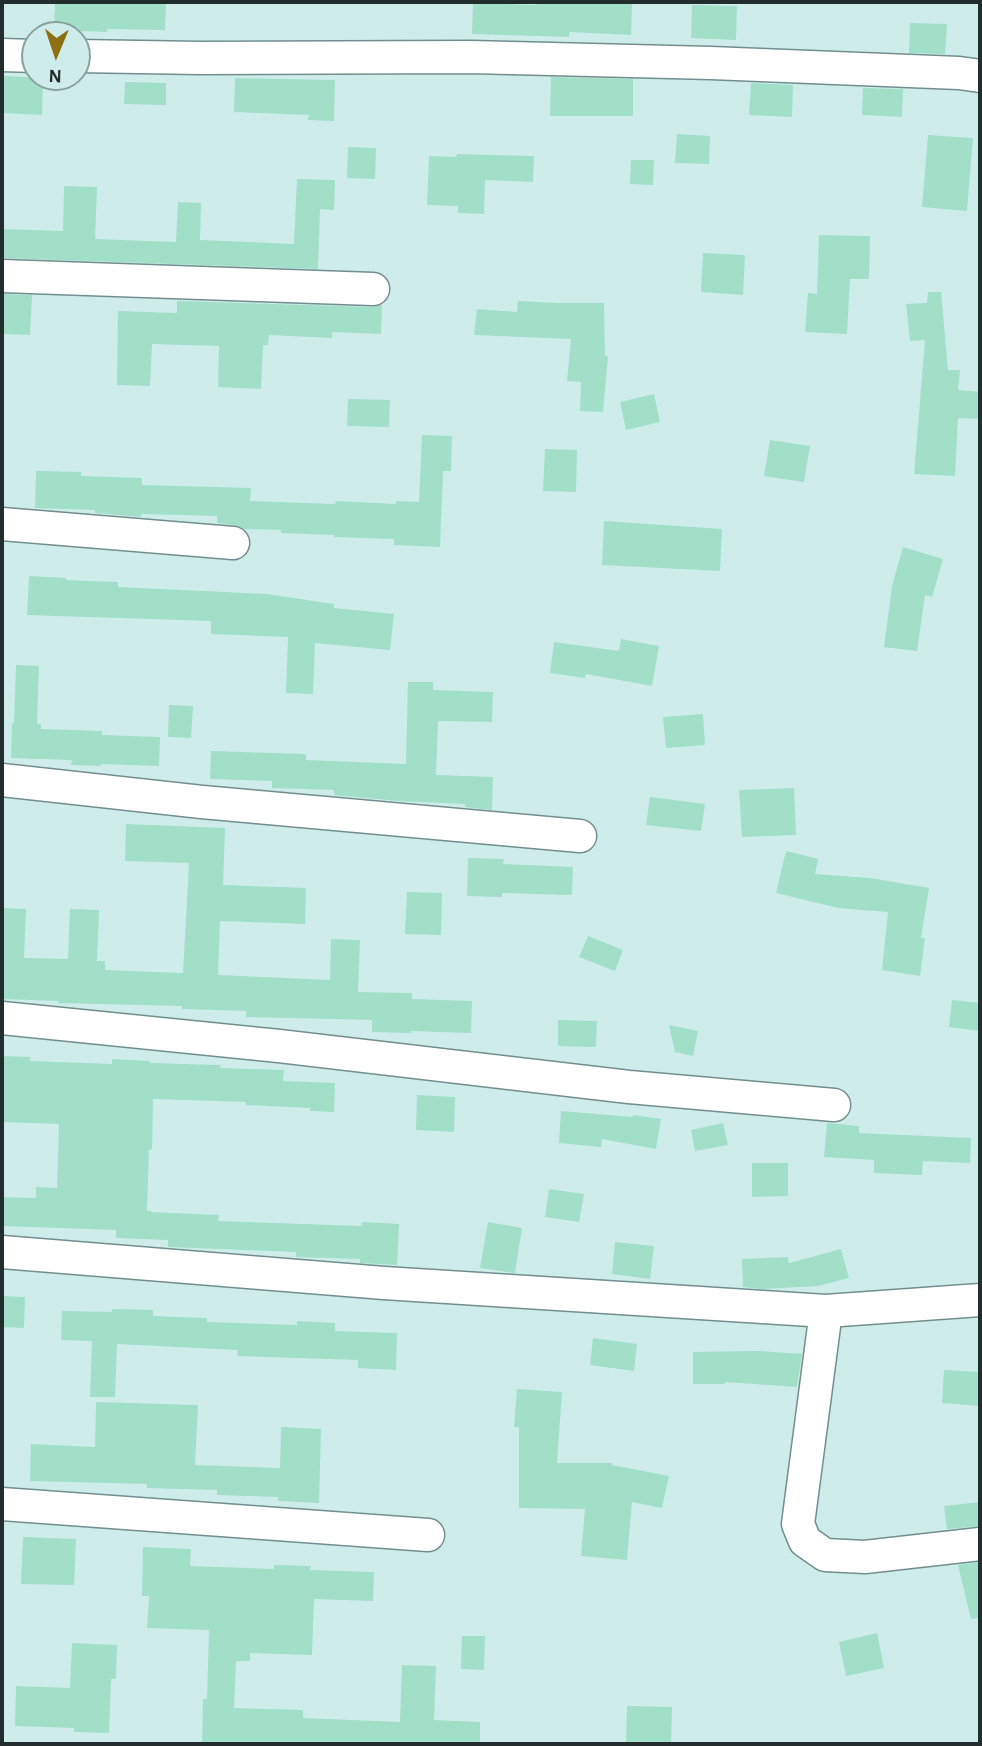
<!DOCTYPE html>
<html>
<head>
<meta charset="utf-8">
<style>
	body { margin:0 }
	#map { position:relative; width:982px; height:1746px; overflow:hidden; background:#ceedea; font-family:"Alegreya Sans",sans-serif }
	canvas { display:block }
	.frame { position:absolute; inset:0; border:4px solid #222e2d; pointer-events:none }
	.north { position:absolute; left:21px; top:21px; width:70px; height:70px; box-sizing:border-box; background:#ceedea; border:2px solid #89a19e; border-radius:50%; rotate:182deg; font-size:19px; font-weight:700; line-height:28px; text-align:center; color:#222e2d }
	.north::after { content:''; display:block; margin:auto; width:24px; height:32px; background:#8e6f13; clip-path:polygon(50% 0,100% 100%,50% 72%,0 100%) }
</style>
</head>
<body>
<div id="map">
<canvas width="982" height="1746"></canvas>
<div class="frame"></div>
<div class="north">N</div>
</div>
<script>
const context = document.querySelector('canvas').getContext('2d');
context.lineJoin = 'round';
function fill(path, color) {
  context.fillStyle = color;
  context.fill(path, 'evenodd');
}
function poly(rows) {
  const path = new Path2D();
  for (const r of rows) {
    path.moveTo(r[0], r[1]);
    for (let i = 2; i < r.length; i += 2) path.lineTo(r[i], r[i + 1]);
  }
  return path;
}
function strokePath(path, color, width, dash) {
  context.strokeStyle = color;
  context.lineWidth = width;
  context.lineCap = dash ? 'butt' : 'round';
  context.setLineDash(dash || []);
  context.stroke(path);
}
const building = poly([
	[55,2,166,2,165,30,107,29,107,32,54,30],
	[473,3,537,5,537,3,632,4,631,35,569,32,569,37,472,34],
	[692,5,737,6,736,40,691,38],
	[910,23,947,24,945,54,909,53],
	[4,76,43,78,42,115,3,113],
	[551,77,633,79,633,116,550,116],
	[235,78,335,80,334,121,308,120,309,115,234,112],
	[125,82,166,83,166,105,124,104],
	[751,83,793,85,792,117,749,115],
	[863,88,903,89,902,117,862,115],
	[677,134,710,136,709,164,675,163],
	[928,135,973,138,967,211,922,207],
	[348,147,376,148,375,179,347,178],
	[457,154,534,156,533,182,485,180,484,214,458,213,458,206,427,205,429,156,456,157],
	[631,160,654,160,653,185,630,184],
	[297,179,335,180,334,210,320,209,318,269,2,258,2,229,63,231,64,186,97,187,95,239,176,242,178,202,201,203,200,240,294,244],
	[819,235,870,236,869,279,850,279,847,334,805,332,808,293,817,294],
	[703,253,745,255,743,295,701,292],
	[928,292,941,292,948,370,960,370,958,390,980,392,980,419,958,418,955,476,914,474,925,340,910,341,906,304,927,303],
	[2,294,32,295,30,335,2,334],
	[177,301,372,307,382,305,381,334,332,332,332,338,269,335,268,345,263,345,261,389,218,387,219,346,152,344,150,386,117,385,118,311,177,313],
	[518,301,559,303,604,303,605,356,608,356,603,412,580,411,581,382,567,381,571,339,474,335,477,309,517,312],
	[654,394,660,422,626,430,620,402],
	[348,399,390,400,389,427,347,426],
	[422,435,452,436,451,471,443,471,440,547,394,545,394,539,334,537,334,535,281,533,281,530,244,529,234,525,217,523,217,516,141,514,141,517,95,513,95,510,35,508,36,471,81,472,81,476,142,478,142,485,251,488,250,501,335,504,336,501,396,504,396,501,419,502],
	[770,440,810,446,804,482,764,476],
	[545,449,577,450,576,492,543,491],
	[604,521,722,529,720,571,602,565],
	[903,547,943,559,932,597,925,595,917,651,884,647,892,586],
	[29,576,66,578,66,580,118,582,118,587,267,594,334,604,334,608,394,614,390,650,315,643,313,694,286,693,288,637,211,634,211,621,27,615],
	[621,639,659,646,652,686,586,674,585,678,550,673,554,642,619,651],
	[16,665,39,666,37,724,41,724,41,729,102,731,102,735,160,737,159,766,101,764,101,766,71,765,72,760,11,758,12,723,14,723],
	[408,682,433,682,433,690,493,692,492,722,438,721,436,775,493,777,492,810,465,807,465,804,399,801,334,795,334,790,272,788,272,781,210,779,211,751,306,754,306,760,406,764],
	[169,705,193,706,191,738,168,737],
	[703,714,705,745,666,748,663,717],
	[794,788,796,835,742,837,739,790],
	[650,797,705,804,701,831,646,825],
	[126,824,225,828,223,885,306,888,305,924,220,921,218,975,330,980,331,939,360,940,358,992,412,993,412,999,472,1001,471,1033,411,1031,411,1033,372,1032,372,1020,246,1017,246,1011,182,1009,182,1006,58,1003,58,1001,2,999,3,908,26,909,24,958,68,959,70,909,99,910,97,961,105,961,105,970,183,973,189,863,125,861],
	[786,851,818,859,815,874,870,878,929,888,921,938,925,938,920,976,882,970,888,912,838,908,776,893],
	[468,858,504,859,503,864,573,867,572,895,502,893,502,897,467,896],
	[407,892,442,893,441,935,405,934],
	[588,936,623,950,615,971,579,957],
	[952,1000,980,1003,980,1031,949,1027],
	[558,1020,597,1021,596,1047,558,1046],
	[669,1025,698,1031,693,1056,675,1052],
	[2,1056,30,1057,30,1061,112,1064,112,1059,150,1061,150,1063,221,1065,220,1068,284,1070,283,1081,335,1083,334,1112,310,1111,310,1108,246,1105,246,1102,153,1099,152,1150,149,1149,147,1211,151,1211,151,1212,219,1215,218,1221,361,1226,362,1222,399,1224,397,1265,360,1263,360,1259,296,1257,296,1252,168,1247,168,1240,116,1238,116,1230,2,1226,2,1197,36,1198,36,1187,57,1188,59,1124,2,1122],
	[417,1095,455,1097,454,1132,416,1130],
	[561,1111,633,1117,633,1115,661,1119,656,1149,602,1139,601,1147,559,1143],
	[723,1123,728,1145,695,1151,691,1130],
	[827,1123,859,1126,859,1133,971,1138,970,1163,923,1161,922,1175,874,1173,874,1160,824,1157],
	[752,1163,788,1163,788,1196,752,1197],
	[549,1189,584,1194,579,1222,545,1217],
	[488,1222,522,1228,515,1273,480,1268],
	[615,1242,654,1246,650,1279,612,1274],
	[841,1249,849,1278,818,1286,762,1289,743,1287,742,1259,788,1257,789,1263],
	[2,1296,25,1297,24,1328,2,1327],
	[112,1309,153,1310,153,1316,207,1318,207,1322,297,1325,297,1321,335,1323,335,1331,397,1333,396,1370,358,1368,358,1360,237,1356,238,1350,117,1344,115,1397,90,1397,92,1341,61,1340,62,1311,112,1312],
	[593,1338,637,1344,634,1371,590,1365],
	[759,1351,802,1354,797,1387,725,1382,725,1384,693,1384,693,1352],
	[944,1370,980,1372,980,1406,942,1403],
	[517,1389,562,1392,557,1463,612,1463,612,1465,669,1476,662,1508,632,1502,627,1560,581,1556,585,1509,519,1508,519,1427,514,1427],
	[96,1402,198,1405,195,1465,280,1468,281,1427,321,1429,319,1503,278,1501,278,1497,217,1495,217,1490,147,1488,147,1484,30,1481,31,1444,95,1447],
	[980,1502,980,1526,947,1529,944,1506],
	[23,1537,76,1539,74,1585,21,1584],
	[143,1547,191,1549,190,1566,274,1569,274,1565,311,1566,310,1570,374,1572,373,1601,314,1599,312,1655,250,1653,250,1661,236,1661,234,1708,303,1710,303,1718,400,1722,402,1665,436,1666,434,1720,480,1722,480,1744,202,1743,203,1699,207,1699,209,1630,147,1628,149,1596,142,1596],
	[980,1562,980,1618,971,1619,958,1565],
	[877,1633,884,1668,846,1676,839,1642],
	[462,1636,485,1636,484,1670,461,1669],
	[72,1643,117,1645,116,1679,111,1679,109,1733,74,1732,74,1728,15,1726,16,1686,70,1688],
	[627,1706,672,1707,671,1744,626,1744]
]);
const street = poly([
	[2,55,35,56],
	[77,56,200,58,471,57,711,63,959,73,980,76],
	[2,276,373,289],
	[2,524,233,543],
	[2,780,202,802,580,836],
	[2,1018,279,1046,629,1087,834,1105],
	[2,1252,384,1283,826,1311,980,1300],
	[826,1311,798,1524,805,1541,825,1555,865,1557,980,1544],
	[2,1504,428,1535]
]);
fill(building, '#a2dfc9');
strokePath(street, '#728f8d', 35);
strokePath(street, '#fff', 32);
</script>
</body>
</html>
